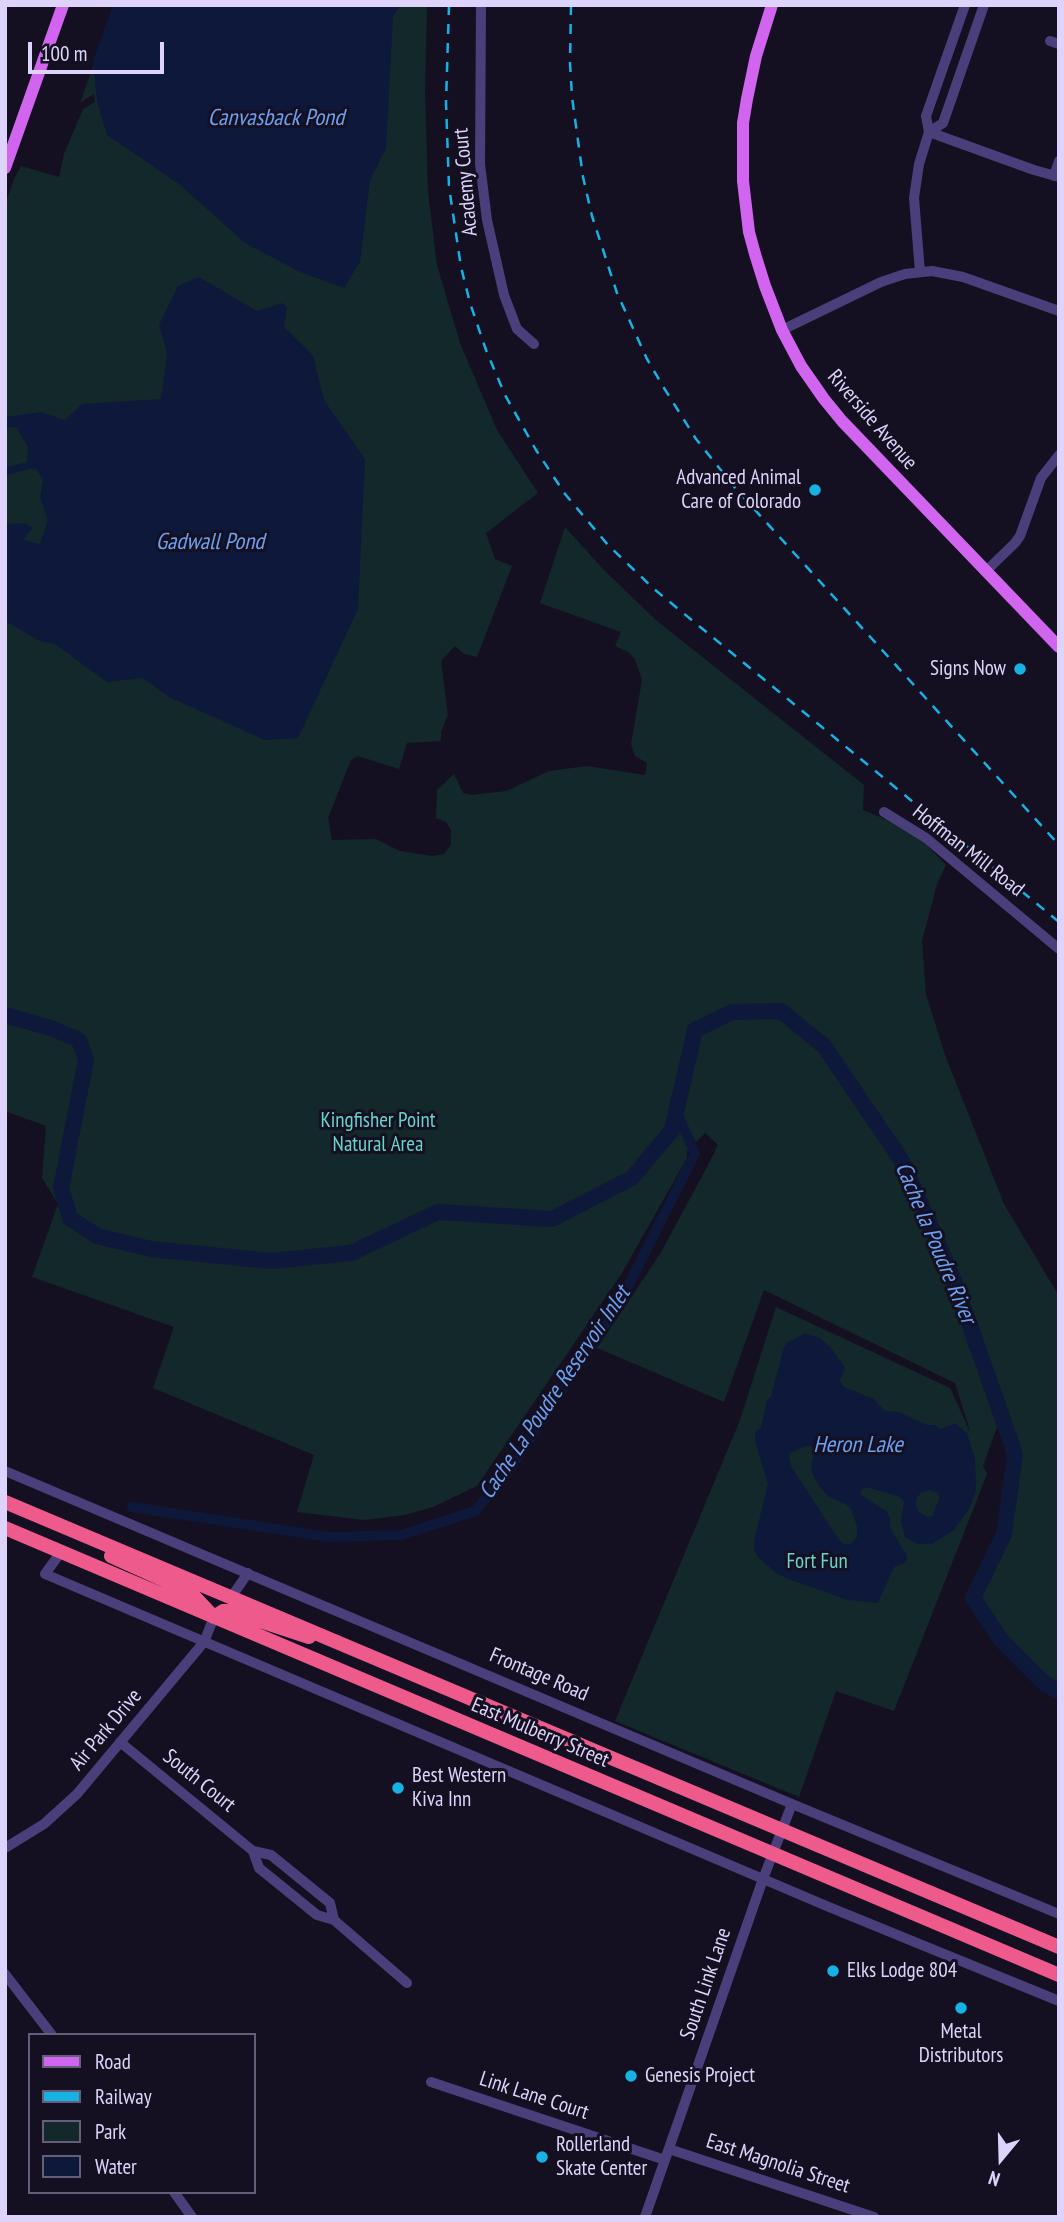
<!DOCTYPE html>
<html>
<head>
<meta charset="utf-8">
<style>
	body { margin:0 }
	#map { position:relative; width:1064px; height:2222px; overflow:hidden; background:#151021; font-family:"PT Sans Narrow",sans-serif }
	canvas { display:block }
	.frame { position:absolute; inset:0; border:7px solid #ded4fb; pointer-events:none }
	.legend { position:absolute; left:28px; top:2033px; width:228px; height:161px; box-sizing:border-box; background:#151021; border:2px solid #655e78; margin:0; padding:9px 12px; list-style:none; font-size:21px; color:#ded4fb }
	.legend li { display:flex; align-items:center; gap:14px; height:35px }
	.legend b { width:35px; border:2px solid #655e78 }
	.north { position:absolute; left:966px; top:2124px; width:70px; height:70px; -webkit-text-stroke:5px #151021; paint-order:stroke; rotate:199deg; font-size:19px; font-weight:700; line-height:28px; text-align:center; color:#ded4fb }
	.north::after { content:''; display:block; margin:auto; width:24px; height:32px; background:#ded4fb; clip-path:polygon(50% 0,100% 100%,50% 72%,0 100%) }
	.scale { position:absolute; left:28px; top:42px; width:136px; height:32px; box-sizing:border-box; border:4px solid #ded4fb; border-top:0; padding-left:9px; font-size:21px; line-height:24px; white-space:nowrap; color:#ded4fb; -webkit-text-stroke:5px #151021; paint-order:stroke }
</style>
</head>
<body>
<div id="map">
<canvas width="1064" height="2222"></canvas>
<div class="frame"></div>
<ul class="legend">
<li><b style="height:9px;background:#d165f0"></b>Road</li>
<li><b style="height:9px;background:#16b2e4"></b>Railway</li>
<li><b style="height:19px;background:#13282a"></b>Park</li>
<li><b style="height:19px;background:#0e183b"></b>Water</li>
</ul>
<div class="north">N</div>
<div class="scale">100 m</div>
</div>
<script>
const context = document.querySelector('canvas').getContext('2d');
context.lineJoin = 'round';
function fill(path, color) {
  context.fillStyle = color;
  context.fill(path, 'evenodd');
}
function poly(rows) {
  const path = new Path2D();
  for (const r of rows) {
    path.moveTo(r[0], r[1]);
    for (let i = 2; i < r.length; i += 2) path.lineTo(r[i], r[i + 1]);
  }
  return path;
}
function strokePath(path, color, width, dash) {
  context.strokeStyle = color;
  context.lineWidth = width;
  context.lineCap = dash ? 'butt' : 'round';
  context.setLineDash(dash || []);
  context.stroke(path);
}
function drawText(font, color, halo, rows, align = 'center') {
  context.font = font + ' "PT Sans Narrow",sans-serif';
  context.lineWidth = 6;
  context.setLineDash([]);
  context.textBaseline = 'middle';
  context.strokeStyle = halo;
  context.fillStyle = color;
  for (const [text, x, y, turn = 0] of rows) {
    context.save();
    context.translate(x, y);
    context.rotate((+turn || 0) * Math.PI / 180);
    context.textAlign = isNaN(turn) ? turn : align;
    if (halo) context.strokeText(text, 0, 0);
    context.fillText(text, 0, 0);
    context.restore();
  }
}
const green = poly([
	[115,5,427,5,425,92,428,192,437,265,460,343,497,430,538,493,486,533,495,559,512,566,477,657,464,654,455,646,441,661,448,715,441,732,441,741,407,743,399,769,358,756,351,760,328,818,332,840,376,839,400,851,432,856,444,854,451,845,451,830,446,822,436,818,437,790,454,774,463,793,471,795,507,791,549,771,587,766,645,775,647,763,635,756,631,744,642,680,635,659,628,652,615,646,621,632,540,603,565,527,604,570,657,621,864,785,863,810,897,824,925,843,946,865,937,884,922,941,926,994,945,1055,1004,1204,1059,1296,1059,1692,1044,1683,1002,1641,973,1598,1004,1534,1015,1454,1001,1416,983,1466,987,1474,894,1711,836,1691,799,1797,615,1721,740,1420,776,1307,950,1388,971,1434,955,1383,764,1290,724,1402,597,1348,660,1254,707,1167,718,1145,705,1133,687,1151,687,1158,622,1273,477,1486,433,1507,405,1515,364,1520,297,1512,314,1455,153,1388,174,1327,32,1277,58,1204,42,1178,46,1126,5,1111,5,205,14,179,21,166,59,177,64,154,83,109,95,102,94,94,80,103]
]);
const water = poly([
	[113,5,401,5,393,17,386,148,370,181,360,262,344,288,300,272,245,243,179,184,107,135,97,101,93,61],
	[199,277,257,311,283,303,287,308,284,327,313,355,324,400,365,459,358,609,298,738,265,740,169,697,143,678,107,682,55,644,40,641,5,621,5,524,25,523,33,528,23,540,40,544,48,520,40,498,43,479,35,468,12,473,5,477,5,462,7,467,27,462,28,447,16,427,5,428,5,417,41,412,65,420,82,404,161,399,167,353,159,325,178,286],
	[804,1334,819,1337,831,1348,845,1368,840,1380,844,1387,874,1399,885,1411,899,1412,927,1425,935,1425,941,1429,955,1423,967,1433,975,1459,976,1490,970,1508,953,1531,932,1544,918,1544,905,1537,901,1521,904,1502,900,1497,870,1488,865,1488,861,1490,861,1495,886,1511,890,1517,890,1527,894,1535,907,1555,907,1559,905,1563,894,1567,878,1603,848,1600,788,1579,775,1572,758,1557,754,1550,754,1541,768,1484,755,1441,755,1432,761,1428,767,1400,771,1397,783,1350,788,1342],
	[805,1446,811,1446,814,1451,811,1470,818,1485,828,1496,847,1505,852,1511,857,1527,857,1537,851,1544,844,1544,839,1540,791,1466,789,1457,790,1453],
	[929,1490,939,1493,939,1500,932,1516,927,1517,918,1511,916,1504,917,1497,922,1492]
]);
const canal = poly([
	[132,1507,329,1537,401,1535,475,1511,508,1472,617,1308,695,1153,676,1111]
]);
const river = poly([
	[5,1015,51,1028,79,1040,86,1060,61,1188,70,1218,97,1236,151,1249,271,1261,351,1253,438,1212,552,1219,632,1178,672,1130,695,1030,732,1012,781,1011,824,1046,902,1161,954,1280,1015,1454,1004,1534,973,1598,1002,1641,1044,1683,1059,1692]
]);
const minor = poly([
	[481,5,480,164,487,220,504,295,517,329,534,344],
	[1050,41,1059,44],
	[929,132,943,123,984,5],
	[929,132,1034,170,1059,177],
	[1054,176,1059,161],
	[920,272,914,198,919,164,929,132,926,116,965,5],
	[782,330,881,282,905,274,932,271,963,277,1059,311],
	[986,571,1015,543,1020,536,1041,478,1059,455],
	[884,812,926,838,1059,949],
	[5,1471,792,1804,1059,1914],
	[61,1552,45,1574,829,1907,1059,2001],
	[232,1596,248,1573],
	[120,1742,253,1851,271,1855,330,1903,334,1920,317,1915,259,1868,253,1851],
	[5,1848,44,1824,77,1794,204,1642,214,1617],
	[334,1920,407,1983],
	[5,1974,52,2035],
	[431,2082,665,2160],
	[669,2149,874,2217],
	[174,2192,192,2217],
	[645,2217,763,1879,792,1804]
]);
const major = poly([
	[772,5,756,56,747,99,743,123,743,181,749,232,755,254,765,286,782,330,801,366,824,399,842,421,1059,647],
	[5,168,63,5]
]);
const highway = poly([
	[5,1502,1059,1947],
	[5,1528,1059,1975],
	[111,1556,184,1589,192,1594,210,1613],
	[214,1617,223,1611,230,1611,309,1637]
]);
const rail = poly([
	[449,5,446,103,449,187,461,267,470,303,486,350,505,395,536,450,565,494,608,545,654,589,1059,922],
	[571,5,570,63,572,97,583,177,592,216,617,293,647,359,664,388,696,439,736,489,1059,845]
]);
const markers = [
	[815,490,7,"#16b2e4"],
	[1020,669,7,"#16b2e4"],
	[398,1788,7,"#16b2e4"],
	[833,1971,7,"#16b2e4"],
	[961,2008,7,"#16b2e4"],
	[631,2076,7,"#16b2e4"],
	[542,2157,7,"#16b2e4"]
];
const streetNames = [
	["Academy Court",466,182,-95],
	["Riverside Avenue",872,420,49],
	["Hoffman Mill Road",968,851,38],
	["Frontage Road",539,1675,23],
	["Air Park Drive",106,1730,-50],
	["East Mulberry Street",540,1733,23],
	["South Court",199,1781,39],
	["South Link Lane",706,1984,-71],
	["Link Lane Court",534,2096,18],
	["East Magnolia Street",778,2164,18]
];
const poiNames = [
	["Advanced Animal",801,478,"right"],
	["Care of Colorado",801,502,"right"],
	["Signs Now",1006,669,"right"],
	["Best Western",412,1776],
	["Kiva Inn",412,1800],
	["Elks Lodge 804",847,1971],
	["Metal",961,2032,"center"],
	["Distributors",961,2056,"center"],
	["Genesis Project",645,2076],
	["Rollerland",556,2145],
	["Skate Center",556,2169]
];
const parkNames = [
	["Kingfisher Point",378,1121],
	["Natural Area",378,1145],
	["Fort Fun",817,1562]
];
const waterNames = [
	["Canvasback Pond",276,118],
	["Gadwall Pond",210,542],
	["Cache la Poudre River",935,1243,67],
	["Cache La Poudre Reservoir Inlet",555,1393,-56],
	["Heron Lake",858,1445]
];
fill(green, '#13282a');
fill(water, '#0e183b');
strokePath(canal, '#0e183b', 10);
strokePath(river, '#0e183b', 16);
strokePath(minor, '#4a3f7b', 10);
strokePath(major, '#d165f0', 12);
strokePath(highway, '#ef5a8c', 14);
strokePath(rail, '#16b2e4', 2.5, [10, 9]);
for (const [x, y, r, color] of markers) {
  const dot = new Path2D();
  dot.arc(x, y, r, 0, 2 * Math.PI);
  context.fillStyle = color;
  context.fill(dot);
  strokePath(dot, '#151021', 2.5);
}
drawText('21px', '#ded4fb', '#151021', streetNames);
drawText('21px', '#ded4fb', '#151021', poiNames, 'left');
drawText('21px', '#67d4c8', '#151021', parkNames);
drawText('italic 23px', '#6ca0f1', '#151021', waterNames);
</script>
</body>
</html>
